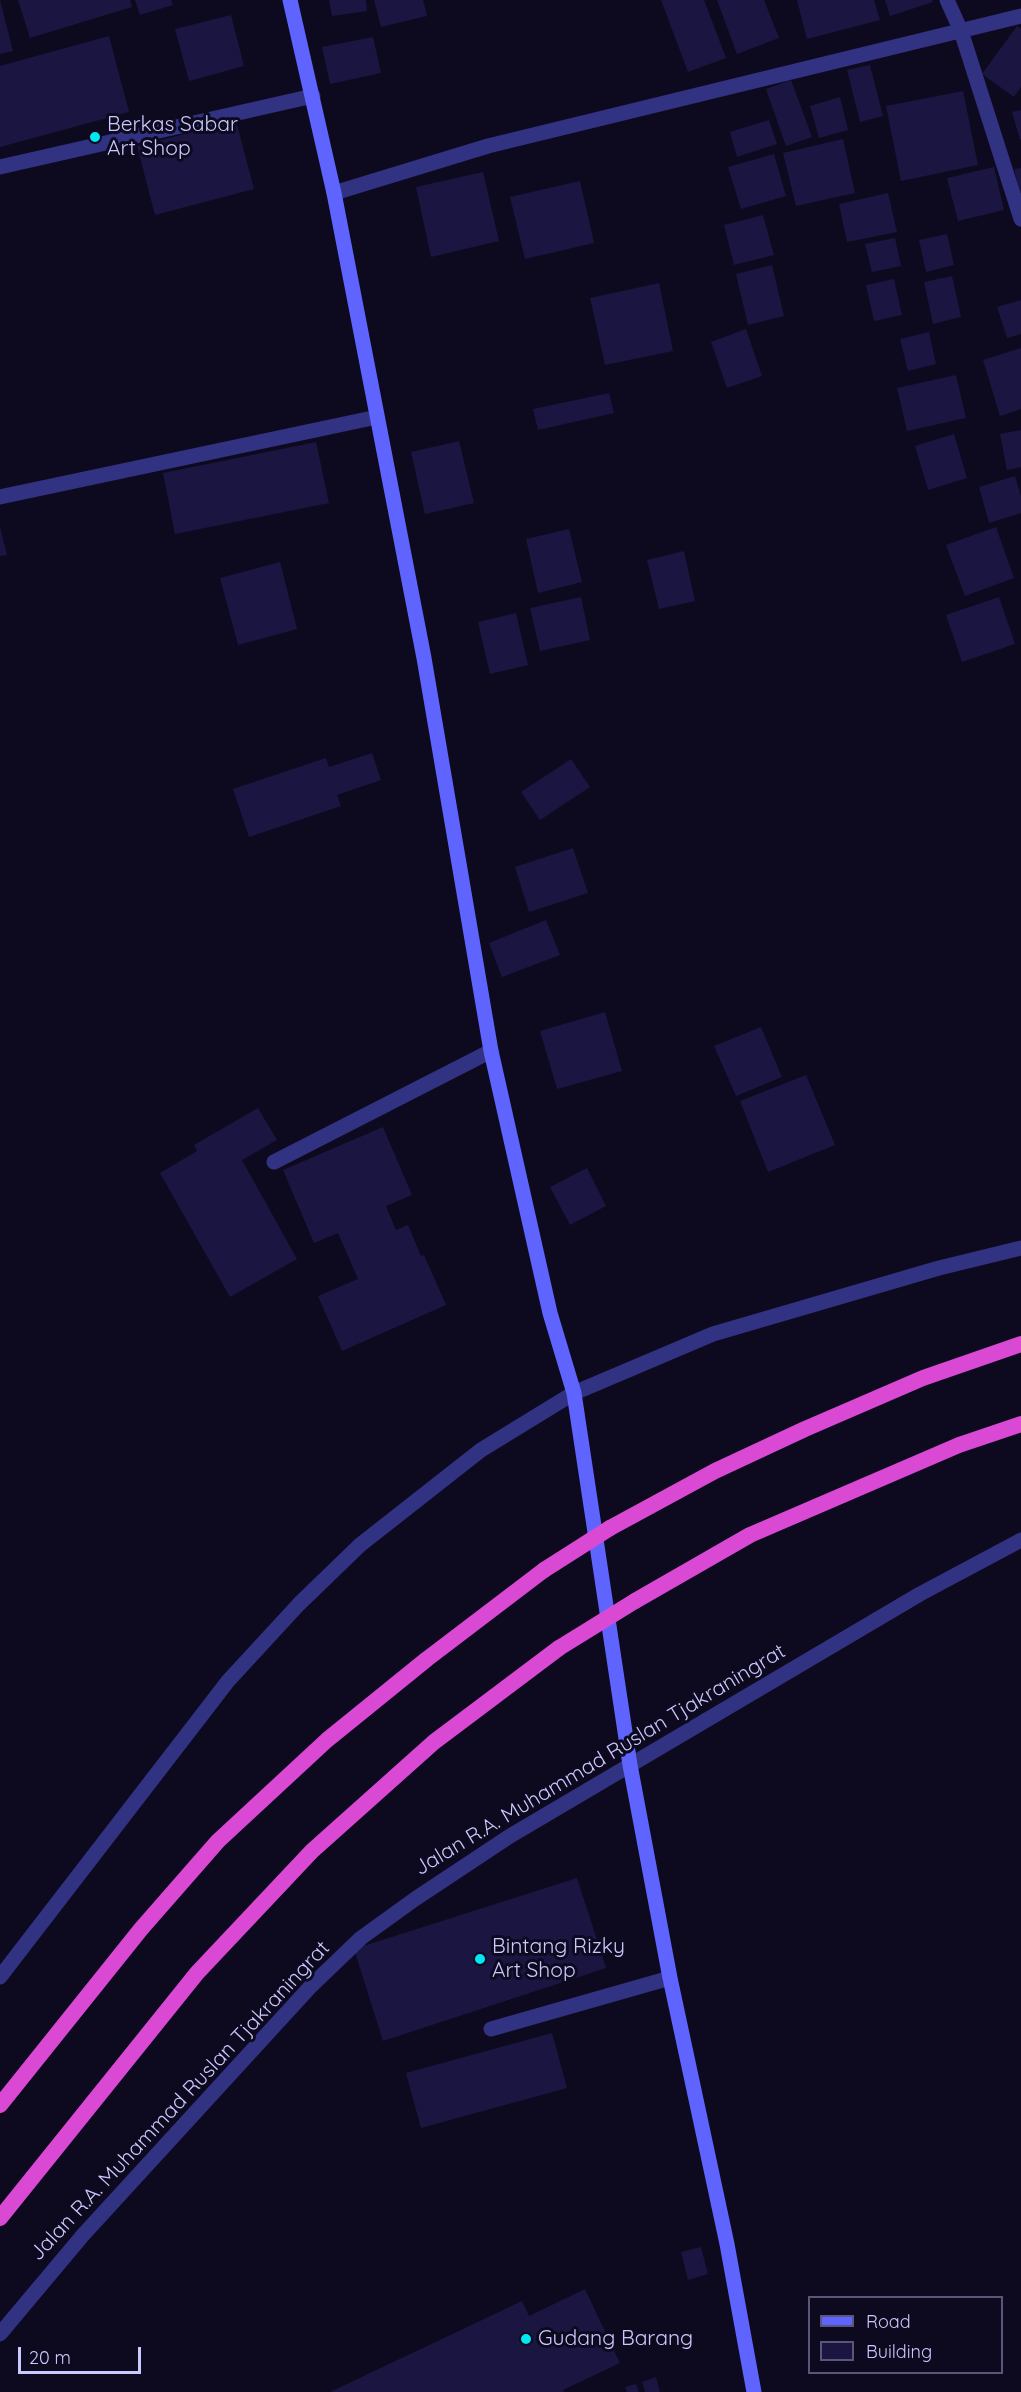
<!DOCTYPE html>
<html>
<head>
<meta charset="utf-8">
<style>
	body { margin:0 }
	#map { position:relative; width:1021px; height:2392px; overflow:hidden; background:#0d0a1f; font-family:Quicksand,sans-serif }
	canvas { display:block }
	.legend { position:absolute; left:808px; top:2296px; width:195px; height:78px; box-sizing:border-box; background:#0d0a1f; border:2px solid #595679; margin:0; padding:8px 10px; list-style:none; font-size:18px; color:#cbc8ff }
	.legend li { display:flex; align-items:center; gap:12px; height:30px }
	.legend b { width:30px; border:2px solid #595679 }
	.scale { position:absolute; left:18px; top:2347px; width:123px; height:27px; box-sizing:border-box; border:3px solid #cbc8ff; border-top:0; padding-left:8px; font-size:18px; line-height:21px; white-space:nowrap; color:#cbc8ff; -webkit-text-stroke:4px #0d0a1f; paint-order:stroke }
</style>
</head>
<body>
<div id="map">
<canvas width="1021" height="2392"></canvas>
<ul class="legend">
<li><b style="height:8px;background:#5f64ff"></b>Road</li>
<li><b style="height:16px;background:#1b1541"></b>Building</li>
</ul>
<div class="scale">20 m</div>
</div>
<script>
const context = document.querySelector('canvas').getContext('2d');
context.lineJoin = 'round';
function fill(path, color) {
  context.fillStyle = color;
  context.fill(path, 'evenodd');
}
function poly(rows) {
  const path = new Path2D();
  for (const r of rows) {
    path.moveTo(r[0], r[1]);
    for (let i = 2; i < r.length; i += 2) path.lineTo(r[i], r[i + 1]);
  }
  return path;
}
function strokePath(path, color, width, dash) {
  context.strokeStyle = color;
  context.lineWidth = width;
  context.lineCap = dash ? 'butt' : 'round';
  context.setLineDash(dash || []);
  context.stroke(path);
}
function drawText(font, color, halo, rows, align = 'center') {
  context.font = font + ' Quicksand,sans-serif';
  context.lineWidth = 6;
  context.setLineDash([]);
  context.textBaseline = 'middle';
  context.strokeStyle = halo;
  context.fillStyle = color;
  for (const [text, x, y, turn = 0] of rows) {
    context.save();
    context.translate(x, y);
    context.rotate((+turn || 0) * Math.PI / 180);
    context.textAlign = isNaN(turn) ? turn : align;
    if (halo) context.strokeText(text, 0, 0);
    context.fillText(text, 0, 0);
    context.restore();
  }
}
const building = poly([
	[0,0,13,51,0,54],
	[18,0,130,0,132,7,30,38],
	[135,0,171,0,173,5,140,15],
	[329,0,366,0,367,11,332,16],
	[374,0,423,0,427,16,381,27],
	[661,0,704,0,726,58,688,72],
	[717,0,764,0,779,38,737,54],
	[797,0,874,0,880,20,807,39],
	[885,0,932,0,933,2,890,16],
	[231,15,244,66,189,81,175,29],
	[1017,26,1021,29,1021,87,1014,97,982,74],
	[109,36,129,112,0,147,0,66],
	[373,37,381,73,330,84,322,47],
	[870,65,883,116,860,122,847,70],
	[791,80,812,137,786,146,766,89],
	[963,91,978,165,901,181,886,106],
	[840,97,848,130,819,138,810,106],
	[1021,110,1021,139,1020,140,1012,112],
	[769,120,777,144,737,157,730,132],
	[236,121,254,189,155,215,137,146],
	[843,139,855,193,796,206,783,153],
	[774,154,786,196,741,209,728,167],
	[994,167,1004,210,958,221,947,178],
	[1021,168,1021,195,1020,195,1014,169],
	[483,172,499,241,431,257,416,187],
	[580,181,594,243,525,259,510,197],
	[888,193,897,232,847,242,839,204],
	[763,215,774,255,734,265,724,225],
	[947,234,954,265,926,272,919,240],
	[895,238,901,266,872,272,865,244],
	[772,265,784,316,748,325,736,274],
	[952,276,961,317,933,324,924,282],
	[894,279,902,315,874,321,866,285],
	[659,283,673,351,605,365,590,298],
	[1021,300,1021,334,1007,338,997,307],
	[746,329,762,376,727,388,711,342],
	[929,332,936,364,908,371,900,339],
	[1021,348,1021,409,1000,416,983,360],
	[956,375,966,418,907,431,897,388],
	[609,393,614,413,538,430,533,409],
	[1021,430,1021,467,1007,470,1000,434],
	[954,434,967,478,928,490,915,446],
	[459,441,474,503,425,514,411,452],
	[316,442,329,503,175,534,163,473],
	[1015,476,1021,496,1021,513,989,523,979,487],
	[0,527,7,555,0,556],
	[996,527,1014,578,965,596,946,545],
	[569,529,582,582,538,593,526,539],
	[684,551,695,601,659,609,647,560],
	[280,562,297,629,238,645,220,578],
	[581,597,590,640,540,651,530,608],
	[999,597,1015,644,962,662,946,615],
	[516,613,528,665,490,674,478,622],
	[372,753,381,780,337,795,341,806,249,837,233,789,326,758,329,767],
	[571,759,590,787,540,820,521,792],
	[573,848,588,893,529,912,515,867],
	[546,920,560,955,502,977,489,943],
	[605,1012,622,1071,557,1089,540,1031],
	[761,1027,782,1077,736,1096,714,1046],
	[806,1075,835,1145,768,1172,740,1101],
	[258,1108,277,1140,242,1160,297,1259,230,1297,160,1173,197,1151,194,1145],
	[383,1127,412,1195,386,1206,396,1230,408,1225,421,1256,424,1255,446,1305,342,1351,318,1296,358,1279,338,1233,314,1243,283,1170],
	[587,1168,606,1206,570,1225,550,1187],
	[577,1878,606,1968,383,2041,354,1949],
	[552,2033,567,2088,421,2128,406,2073],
	[701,2247,708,2274,688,2280,681,2252],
	[585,2289,620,2363,563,2390,564,2392,330,2392,522,2301,529,2316],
	[656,2377,660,2392,645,2392,642,2382],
	[636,2384,639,2392,627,2392,625,2387]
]);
const service = poly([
	[274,1162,491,1051],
	[491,2029,670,1978]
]);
const minor = poly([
	[947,0,961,31,1021,219],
	[0,167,313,96],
	[334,193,488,146,1021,16],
	[0,497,377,417]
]);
const tertiary = poly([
	[0,1977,228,1681,299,1604,360,1545,481,1450,574,1393,713,1334,939,1268,1021,1248],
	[0,2334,83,2235,311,1986,361,1938,415,1899,510,1836,920,1594,1021,1540]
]);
const secondary = poly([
	[290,0,334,193,424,658,491,1051,550,1313,574,1393,630,1765,670,1978,727,2244,754,2392]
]);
const trunk = poly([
	[610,1528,715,1471,805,1429,923,1378,1021,1344],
	[635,1601,750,1535,959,1445,1021,1424],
	[0,2105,141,1929,218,1841,327,1740,427,1659,544,1570],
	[0,2218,197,1973,312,1851,434,1742,559,1648]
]);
const trunkBridge = poly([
	[544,1570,610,1528],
	[559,1648,635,1601]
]);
const markers = [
	[95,137,6,"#00e8f3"],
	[480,1959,6,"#00e8f3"],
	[526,2339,6,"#00e8f3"]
];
const poiNames = [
	["Berkas Sabar",107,125],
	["Art Shop",107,149],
	["Bintang Rizky",492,1947],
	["Art Shop",492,1971],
	["Gudang Barang",538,2339]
];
const streetNames = [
	["Jalan R.A. Muhammad Ruslan Tjakraningrat",600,1760,-31],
	["Jalan R.A. Muhammad Ruslan Tjakraningrat",180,2101,-47]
];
fill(building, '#1b1541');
strokePath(service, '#313282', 15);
strokePath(minor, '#313282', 15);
strokePath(tertiary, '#313282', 15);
strokePath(secondary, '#5f64ff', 15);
strokePath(trunk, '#da49d3', 16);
strokePath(trunkBridge, '#da49d3', 16);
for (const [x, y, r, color] of markers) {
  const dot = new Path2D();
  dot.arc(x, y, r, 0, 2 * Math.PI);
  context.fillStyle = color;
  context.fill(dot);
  strokePath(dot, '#0d0a1f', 2);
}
drawText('21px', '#cbc8ff', '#0d0a1f', poiNames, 'left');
drawText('21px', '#cbc8ff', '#0d0a1f', streetNames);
</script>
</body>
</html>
